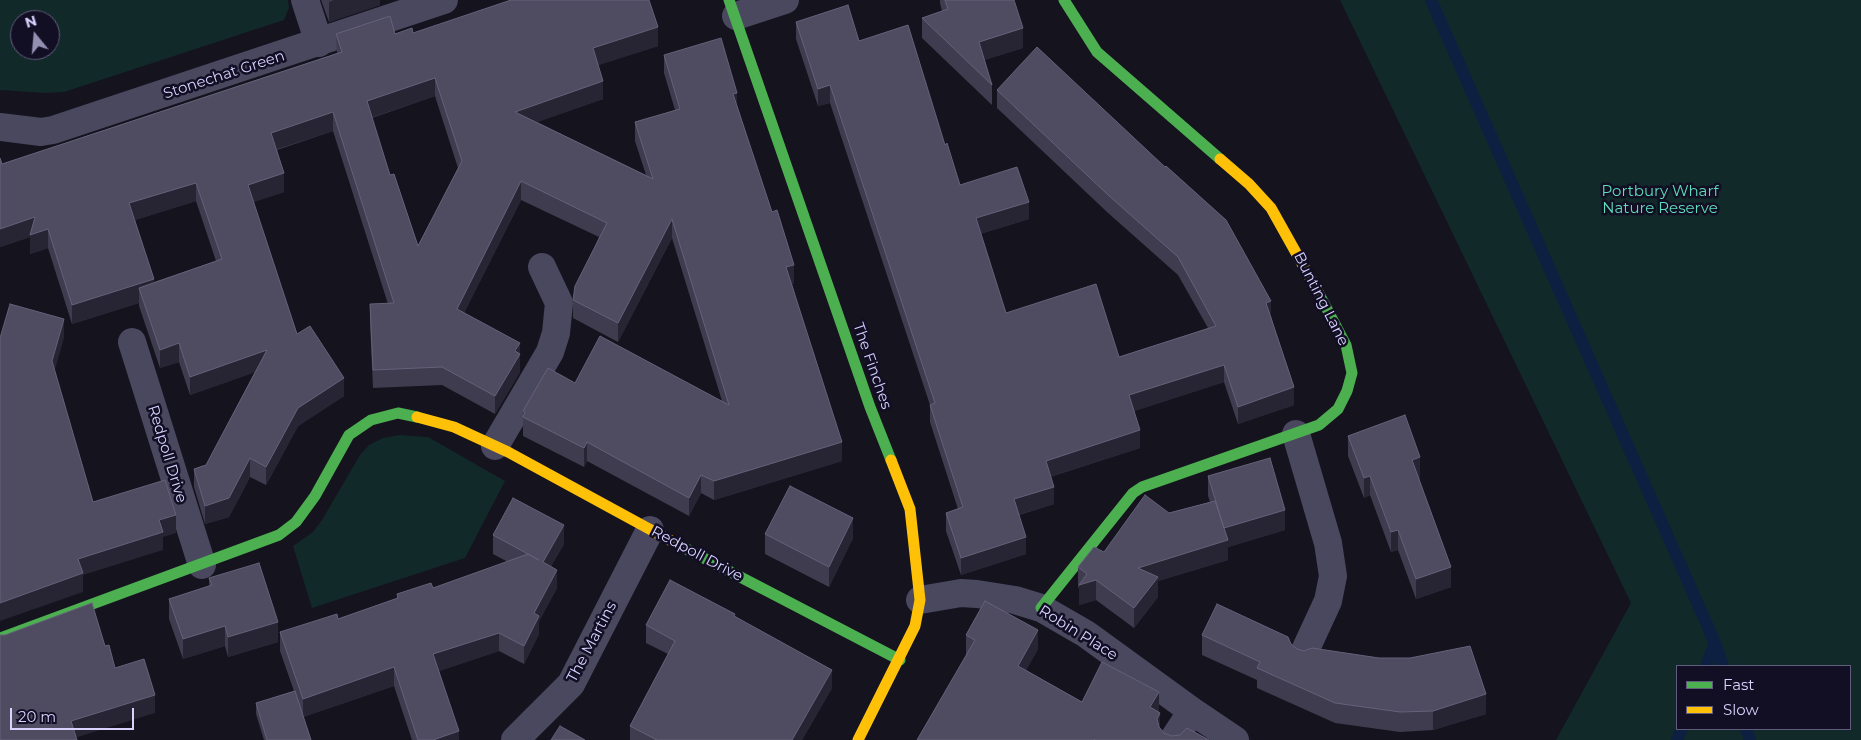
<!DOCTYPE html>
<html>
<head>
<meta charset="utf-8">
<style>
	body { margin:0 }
	#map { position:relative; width:1861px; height:740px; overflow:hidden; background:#15131e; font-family:Montserrat,sans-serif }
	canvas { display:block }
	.legend { position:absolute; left:1676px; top:665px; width:175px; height:65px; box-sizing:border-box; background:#120e23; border:1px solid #615c7b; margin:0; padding:6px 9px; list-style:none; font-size:15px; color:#d7d2fe }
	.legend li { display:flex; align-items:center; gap:10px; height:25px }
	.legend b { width:25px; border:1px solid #615c7b }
	.north { position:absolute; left:10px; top:10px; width:50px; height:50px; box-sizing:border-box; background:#120e23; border:1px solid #615c7b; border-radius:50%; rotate:343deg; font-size:14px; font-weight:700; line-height:20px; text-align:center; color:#d7d2fe }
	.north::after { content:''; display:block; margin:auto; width:18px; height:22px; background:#938fb0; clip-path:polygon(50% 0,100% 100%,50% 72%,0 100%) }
	.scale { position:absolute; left:10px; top:708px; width:124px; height:22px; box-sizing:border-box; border:2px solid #d7d2fe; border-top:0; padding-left:6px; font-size:15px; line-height:18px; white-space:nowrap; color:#d7d2fe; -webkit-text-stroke:4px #120e23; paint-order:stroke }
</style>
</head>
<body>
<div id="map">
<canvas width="1861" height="740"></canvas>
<ul class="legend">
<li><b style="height:6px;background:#4caf50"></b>Fast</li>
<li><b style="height:6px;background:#ffc107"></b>Slow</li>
</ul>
<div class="north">N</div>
<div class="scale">20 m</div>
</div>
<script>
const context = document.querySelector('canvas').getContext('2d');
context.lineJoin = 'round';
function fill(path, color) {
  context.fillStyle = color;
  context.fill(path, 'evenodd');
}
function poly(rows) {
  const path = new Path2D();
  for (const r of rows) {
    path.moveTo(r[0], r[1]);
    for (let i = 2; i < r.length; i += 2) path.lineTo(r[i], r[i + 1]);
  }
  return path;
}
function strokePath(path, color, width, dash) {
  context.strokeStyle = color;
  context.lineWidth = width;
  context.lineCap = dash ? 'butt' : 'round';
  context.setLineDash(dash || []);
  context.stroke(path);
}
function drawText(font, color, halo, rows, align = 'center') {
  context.font = font + ' Montserrat,sans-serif';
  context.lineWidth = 5;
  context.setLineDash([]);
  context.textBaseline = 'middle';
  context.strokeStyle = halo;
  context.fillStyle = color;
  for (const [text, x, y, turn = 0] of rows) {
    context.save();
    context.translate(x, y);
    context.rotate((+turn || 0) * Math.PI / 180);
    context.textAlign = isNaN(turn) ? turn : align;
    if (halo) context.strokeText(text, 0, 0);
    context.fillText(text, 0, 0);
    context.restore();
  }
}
const green = poly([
	[0,0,288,0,289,8,284,20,64,92,45,93,0,90],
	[20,20,50,20,50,50,20,50],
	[1340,0,1861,0,1861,740,1556,740,1631,603],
	[1850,666,1850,729,1677,729,1677,666],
	[400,435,428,437,505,481,465,558,312,608,293,546,313,532,322,520,360,455,369,445,383,438]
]);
const stream = poly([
	[1431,0,1715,643,1723,666],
	[1706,666,1715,643],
	[1746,729,1750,740],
	[1677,740,1682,729]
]);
const street = poly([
	[305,0,319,43],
	[736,16,785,0],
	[0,127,41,132,53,130,444,0],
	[132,342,202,565],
	[1296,434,1328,543,1333,576,1328,601,1303,655],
	[495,446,550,352,556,333,559,303,542,267],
	[920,600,961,593,977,594,1015,600,1041,608,1086,634,1192,711,1173,740],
	[1192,711,1235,740],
	[515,740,571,684,650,530]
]);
const fast = poly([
	[729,0,870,407,891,460],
	[1064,0,1097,52,1220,159],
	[675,543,900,660],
	[1041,608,1133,493,1142,487,1319,425,1338,409,1347,391,1352,373,1346,345,1318,292],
	[0,638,279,535,296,522,315,496,349,435,371,420,398,413,417,417]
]);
const slow = poly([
	[1220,159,1249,184,1271,208,1318,292],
	[417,417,454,427,508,452,675,543],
	[858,740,915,626,920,600,910,509,891,460]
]);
const wall = poly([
	[321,0,380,0,380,5,329,22],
	[940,0,1014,0,1023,48,984,60,992,85,992,105,922,38,922,18,942,11,940,3],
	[796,22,859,41,945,145,960,185,1029,219,980,234,1006,313,1119,357,1208,328,1178,275,1107,212,997,108,997,90,1271,316,1294,405,1238,424,1224,382,1134,411,1140,448,1050,477,1054,504,1019,515,1026,554,961,575,946,531,946,513,958,509,930,422,930,405,830,103,818,106,796,39],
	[413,33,658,46,598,65,603,99,537,122,646,175,635,141,635,122,675,110,664,73,664,55,737,106,794,283,792,284,842,461,714,500,701,493,689,516,587,461,584,467,523,436,523,411,575,383,722,401,672,238,618,342,573,318,573,300,599,237,521,200,464,313,520,354,520,372,495,414,442,385,373,388,370,323,370,304,388,304,333,131,277,150,284,192,253,202,297,334,344,396,298,426,266,485,250,477,229,517,205,524,194,487,194,469,206,465,255,372,190,395,179,362,160,368,139,306,139,303,72,324,48,248,30,254,30,237,0,247,0,158,2,164,337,53,336,34],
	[435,96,458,168,418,246,390,175,372,118],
	[196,201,216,261,154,282,135,220],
	[1348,436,1420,477,1419,478,1451,587,1416,599,1398,550,1391,552,1370,495,1364,498,1348,456],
	[1208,476,1285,530,1228,547,1228,560,1158,581,1158,597,1134,628,1096,600,1079,605,1079,588,1078,587,1078,567,1169,513,1210,502,1208,496],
	[765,534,853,538,829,587,765,554],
	[493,535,564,544,551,566,557,588,539,621,539,634,524,664,499,651,439,671,459,740,412,740,394,686,303,717,311,740,264,740,256,714,256,703,294,691,280,651,280,632,338,619,397,598,397,594,433,588,508,562,493,554],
	[209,578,278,642,228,657,225,646,183,659,169,619,169,599,209,586],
	[735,616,832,688,802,740,630,740,630,726,668,654,646,643,646,625],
	[966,635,1038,649,1026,670,1082,702,1159,711,1160,728,1164,733,1172,736,1209,740,917,740,967,655,966,654],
	[1202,635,1291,644,1297,649,1486,714,1433,730,1400,732,1335,723,1257,688,1257,680,1202,655]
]);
const shadedWall = poly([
	[334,0,380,0,380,5,329,22,329,2],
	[658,27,658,46,593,67,593,48],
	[1023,28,1023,48,979,62,979,42],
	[435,78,435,96,367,119,367,101],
	[603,81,603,99,515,130,515,112],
	[830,85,830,103,818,106,818,89],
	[737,93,737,111,733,94],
	[333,112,333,131,271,151,271,133],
	[284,173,284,192,248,204,248,185],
	[521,181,521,200,457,327,457,309],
	[196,183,196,201,129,222,129,203],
	[1029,202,1029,219,976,235,976,218],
	[35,217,48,229,48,248,30,254,30,237,0,247,0,229],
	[672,219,672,238,618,342,618,323],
	[794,265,794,283,786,286,786,267],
	[154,279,154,298,139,288,139,303,72,324,72,305],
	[1271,301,1271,318,1266,303],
	[64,319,64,338,52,380,52,361],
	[179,343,179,362,160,368,160,350],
	[520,343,520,372,495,414,495,396],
	[267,350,267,368,190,395,190,377],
	[1224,365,1224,382,1129,413,1129,395],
	[344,378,344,396,298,426,266,485,266,467,298,408],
	[1294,387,1294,405,1238,424,1238,407],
	[1140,430,1140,448,1046,478,1046,461],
	[587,442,587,461,584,467,584,448],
	[842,442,842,461,714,500,714,481],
	[1420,457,1420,477,1412,480,1412,460],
	[250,458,250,477,229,517,205,524,205,506],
	[701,475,701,493,689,516,689,498],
	[1370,476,1370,495,1364,498,1364,478],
	[1054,487,1054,504,1014,516,1014,499],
	[1285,510,1285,530,1228,547,1228,560,1158,581,1158,597,1134,628,1134,608,1138,568,1224,528],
	[176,515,176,533,163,537,163,550,83,575,83,592,0,621,0,603,78,559,159,520],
	[853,518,853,538,829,587,829,567],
	[564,525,564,544,543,581,543,562],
	[1398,530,1398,550,1391,552,1391,532],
	[1026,537,1026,554,961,575,961,558],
	[1451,567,1451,587,1416,599,1416,579],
	[557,570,557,588,539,621,539,634,524,664,524,646,534,613],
	[1096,580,1096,600,1079,605,1079,585],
	[278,622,278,642,228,657,228,637],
	[225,626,225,646,183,659,183,639],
	[1038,630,1038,649,1018,685,1018,666],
	[499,633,499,651,433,673,433,654],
	[394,667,394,686,303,717,303,699],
	[832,670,832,688,802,740,792,740],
	[1159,692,1159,711,1150,727,1150,707],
	[1486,694,1486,714,1433,730,1433,711],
	[155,695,155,713,71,739,71,721],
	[1160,713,1160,732,1157,719],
	[459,731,459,740,433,740]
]);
const building = poly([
	[511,0,649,0,658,27,593,48,603,81,515,112,653,179,635,122,680,109,664,55,721,38,737,93,733,94,772,212,777,210,794,265,786,267,842,442,714,481,701,475,689,498,587,442,584,448,523,417,525,412,523,411,548,368,575,383,600,336,729,405,672,219,618,323,573,300,575,286,607,223,521,181,457,309,520,343,515,351,520,354,495,396,442,367,373,370,370,304,394,303,333,112,271,133,284,173,248,185,297,334,310,326,344,378,298,408,266,467,250,458,229,498,205,506,194,469,206,465,267,350,190,377,179,343,160,350,139,288,222,259,196,183,129,203,154,279,72,305,48,229,30,235,35,217,0,229,0,158,2,164,342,52,336,34,390,16,395,34,412,28,413,33,511,0],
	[435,78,462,161,418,246,394,174,390,175,367,101,435,78],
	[945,0,1014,0,1023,28,979,42,992,85,922,18,948,9,945,0],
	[848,5,859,41,908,25,945,145,947,143,960,185,1017,167,1029,202,976,218,1006,313,1096,284,1119,357,1216,326,1178,257,1107,194,997,90,1037,47,1165,167,1166,166,1226,220,1271,301,1266,303,1294,387,1238,407,1224,365,1129,395,1140,430,1046,461,1054,487,1014,499,1026,537,961,558,946,513,963,507,930,405,935,403,830,85,818,89,796,22,848,5],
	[10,304,64,319,52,361,93,502,165,480,176,515,159,520,163,532,78,559,83,573,0,603,0,338,10,304],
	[1405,415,1420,457,1412,460,1451,567,1416,579,1398,530,1391,532,1370,476,1364,478,1348,436,1405,415],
	[1270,458,1285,510,1224,528,1208,476,1270,458],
	[790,486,853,518,829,567,765,534,790,486],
	[1145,495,1169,513,1215,501,1228,540,1138,568,1158,577,1134,608,1096,580,1079,585,1087,574,1078,567,1094,547,1104,552,1145,495],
	[513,498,564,525,543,562,557,570,534,613,539,616,524,646,499,633,433,654,459,731,433,740,418,740,394,667,303,699,280,632,337,614,338,619,398,598,397,594,431,583,433,588,528,554,539,560,493,535,513,498],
	[259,563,278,622,228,637,225,626,183,639,169,599,212,585,209,578,259,563],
	[670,580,735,614,734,616,832,670,792,740,657,740,630,726,675,641,646,625,670,580],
	[985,601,1038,630,1018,666,1082,702,1102,662,1159,692,1150,707,1160,713,1157,719,1159,727,1164,733,1172,736,1180,735,1187,728,1209,740,1095,740,1094,739,1094,740,917,740,975,640,966,635,985,601],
	[92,603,105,646,109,645,115,668,144,659,155,695,71,721,77,740,0,740,0,635,5,635,92,603],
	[1217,604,1288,637,1291,644,1297,649,1304,651,1312,648,1379,658,1410,658,1470,646,1486,694,1433,711,1400,712,1335,703,1257,668,1260,662,1202,635,1217,604],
	[295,691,311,740,267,740,256,703,295,691],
	[560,726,585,740,551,740,560,726]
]);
const streetNames = [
	["Stonechat Green",224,75,-18],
	["Bunting Lane",1321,299,63],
	["The Finches",872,366,71],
	["Redpoll Drive",167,454,73],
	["Redpoll Drive",697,554,28],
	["Robin Place",1078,633,32],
	["The Martins",592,642,-62]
];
const parkNames = [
	["Portbury Wharf",1660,192],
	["Nature Reserve",1660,209]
];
fill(green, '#12292a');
strokePath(stream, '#0d2041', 12);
strokePath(street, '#49485f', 28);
strokePath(fast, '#4caf50', 11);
strokePath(slow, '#ffc107', 11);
fill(wall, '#3e3c4e');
fill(shadedWall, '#272533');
fill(building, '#4f4c61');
strokePath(building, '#64617a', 1);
drawText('15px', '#d7d2fe', '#120e23', streetNames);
drawText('15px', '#5edebd', '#120e23', parkNames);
</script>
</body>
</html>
